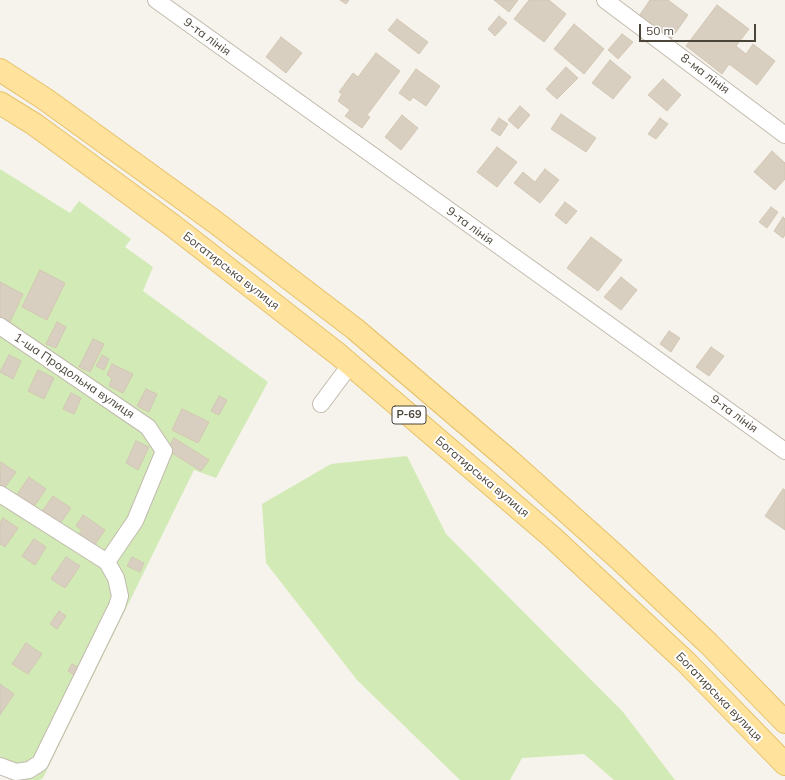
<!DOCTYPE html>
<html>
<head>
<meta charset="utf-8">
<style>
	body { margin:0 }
	#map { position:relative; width:785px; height:780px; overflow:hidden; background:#f6f3ec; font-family:Mulish,sans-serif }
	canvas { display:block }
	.scale { position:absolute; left:639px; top:24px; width:117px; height:18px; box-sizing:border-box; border:2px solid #4b4439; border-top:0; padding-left:5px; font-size:12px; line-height:14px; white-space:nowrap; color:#4b4439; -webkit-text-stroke:3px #fff; paint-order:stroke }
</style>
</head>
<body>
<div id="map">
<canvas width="785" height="780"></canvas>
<div class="scale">50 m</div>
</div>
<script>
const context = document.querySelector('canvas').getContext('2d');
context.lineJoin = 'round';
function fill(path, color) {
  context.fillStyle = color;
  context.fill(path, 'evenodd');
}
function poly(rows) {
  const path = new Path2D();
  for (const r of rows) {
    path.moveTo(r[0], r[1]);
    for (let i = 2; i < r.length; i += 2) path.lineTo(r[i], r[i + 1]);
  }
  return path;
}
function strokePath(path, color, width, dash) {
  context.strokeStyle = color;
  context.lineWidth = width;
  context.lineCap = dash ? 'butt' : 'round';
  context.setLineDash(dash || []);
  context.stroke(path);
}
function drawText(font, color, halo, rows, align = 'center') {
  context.font = font + ' Mulish,sans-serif';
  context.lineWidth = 4;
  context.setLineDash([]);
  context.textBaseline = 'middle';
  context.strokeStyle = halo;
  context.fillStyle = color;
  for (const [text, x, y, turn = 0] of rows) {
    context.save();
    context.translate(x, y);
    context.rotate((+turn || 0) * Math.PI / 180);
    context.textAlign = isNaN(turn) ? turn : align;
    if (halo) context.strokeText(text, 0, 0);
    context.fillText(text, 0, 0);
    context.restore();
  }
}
const green = poly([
	[0,169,70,213,79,201,131,239,125,247,153,267,143,291,268,382,216,478,194,470,43,778,40,780,12,780,0,774],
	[407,456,446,534,623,712,675,780,614,780,584,754,522,758,510,780,460,780,357,680,266,563,262,504,331,464]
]);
const building = poly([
	[340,0,349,0,346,4,340,0],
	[494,0,518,0,509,12,494,0],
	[529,0,549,0,566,14,544,42,514,19,529,0],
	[650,0,668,0,688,15,671,39,639,16,650,0],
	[717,5,749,29,736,46,746,54,753,44,775,61,757,85,729,64,722,74,686,46,717,5],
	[499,16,507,23,495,36,488,29,499,16],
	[397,19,428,42,419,54,388,30,397,19],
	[574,24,604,49,584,74,554,49,574,24],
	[622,34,633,42,618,59,608,50,622,34],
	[281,37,302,53,286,73,266,57,281,37],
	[376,53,400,71,367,115,370,117,362,128,345,116,350,110,338,101,342,94,339,92,353,73,358,77,376,53],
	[610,60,631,77,613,99,592,83,610,60],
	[566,67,578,78,557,99,546,89,566,67],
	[416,69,440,86,426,106,413,97,410,101,399,93,416,69],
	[663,79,681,95,667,111,648,95,663,79],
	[520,106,530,115,518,129,508,120,520,106],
	[561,114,596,138,586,152,551,129,561,114],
	[402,115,418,128,401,150,385,137,402,115],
	[499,118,508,124,500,136,491,130,499,118],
	[660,118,668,124,656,139,648,134,660,118],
	[497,147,517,162,497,187,477,172,497,147],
	[772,151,785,163,785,179,775,190,754,172,772,151],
	[545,169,559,180,540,203,514,183,523,172,535,182,545,169],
	[565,202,577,211,566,224,555,215,565,202],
	[771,207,778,212,767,228,759,222,771,207],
	[783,217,785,219,785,235,783,238,774,231,783,217],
	[591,237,622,260,598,291,567,268,591,237],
	[40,270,65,283,47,320,22,307,40,270],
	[621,277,637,290,621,310,604,297,621,277],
	[0,282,23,294,10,322,0,317,0,282],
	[57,322,66,327,56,348,46,344,57,322],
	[669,331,680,338,671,352,660,344,669,331],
	[93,339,104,344,90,372,79,367,93,339],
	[711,347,724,356,709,376,696,367,711,347],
	[9,355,21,361,13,379,0,372,9,355],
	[102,355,109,359,104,370,96,366,102,355],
	[112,364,133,374,123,393,109,386,112,378,107,375,112,364],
	[38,370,54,378,44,399,28,391,38,370],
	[146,389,157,394,149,412,137,406,146,389],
	[71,393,81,398,74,414,63,409,71,393],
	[219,396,227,400,219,415,211,411,219,396],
	[182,409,209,422,198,443,172,430,182,409],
	[174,438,209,460,201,471,167,450,174,438],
	[136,441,149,447,138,470,126,463,136,441],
	[1,462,16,472,3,490,0,488,1,462],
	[29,477,46,489,33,508,16,496,29,477],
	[783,489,785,490,785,530,765,516,783,489],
	[53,496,71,508,59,525,41,513,53,496],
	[83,515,105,530,92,549,76,538,82,530,76,526,83,515],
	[3,518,18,528,5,547,0,544,0,523,3,518],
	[34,539,46,547,35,565,22,556,34,539],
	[66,557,80,566,65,588,51,579,66,557],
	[132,557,144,563,140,572,127,566,132,557],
	[59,611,66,616,57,629,50,624,59,611],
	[26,643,42,654,28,674,12,664,26,643],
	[72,664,79,668,74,675,68,671,72,664],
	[0,684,14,694,0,715,0,684]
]);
const minor = poly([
	[156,0,785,451],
	[605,0,785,135],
	[0,326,148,427,164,451,135,521,107,562,116,578,120,596,117,606,40,763,29,770,16,772,0,766],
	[321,404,350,365],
	[0,494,107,562]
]);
const primary = poly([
	[0,70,45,99,215,222,355,329,511,462,617,557,709,644,785,722],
	[0,103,34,124,172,225,339,355,552,537,686,662,785,764]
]);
const shields = [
	[409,415,34]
];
const shieldNames = [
	["Р-69",409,415]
];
const streetNames = [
	["9-та лінія",207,37,36],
	["8-ма лінія",705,74,37],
	["9-та лінія",470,226,36],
	["Богатирська вулиця",231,271,38],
	["1-ша Продольна вулиця",74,376,34],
	["9-та лінія",734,414,36],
	["Богатирська вулиця",482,477,40],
	["Богатирська вулиця",719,697,46]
];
fill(green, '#d2eab5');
fill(building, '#d8cfc1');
strokePath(building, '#d3c7b4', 1);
strokePath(minor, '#c2bbae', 18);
strokePath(primary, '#e6c16a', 24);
strokePath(minor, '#fff', 16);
strokePath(primary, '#ffe39c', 22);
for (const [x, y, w] of shields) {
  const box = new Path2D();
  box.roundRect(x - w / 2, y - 9, w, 18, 3);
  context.fillStyle = '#fff';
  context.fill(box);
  strokePath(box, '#4b4439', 1);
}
drawText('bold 11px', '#4b4439', null, shieldNames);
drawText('12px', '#4b4439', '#fff', streetNames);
</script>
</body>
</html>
